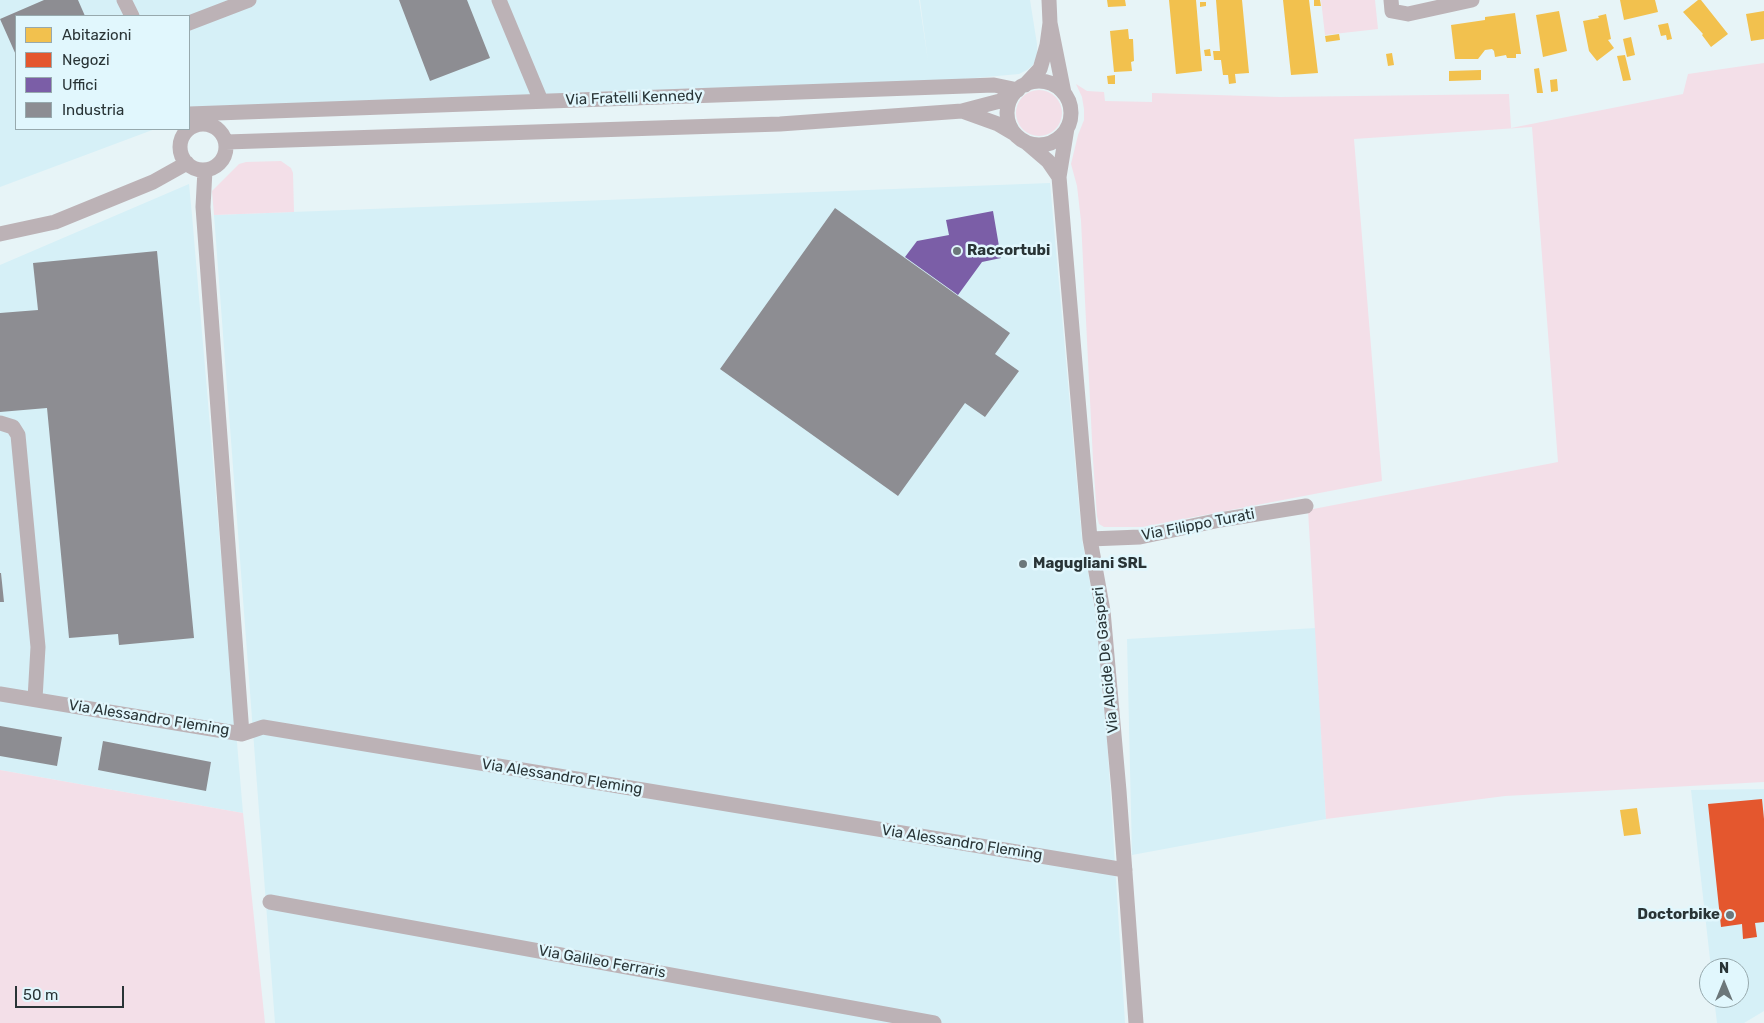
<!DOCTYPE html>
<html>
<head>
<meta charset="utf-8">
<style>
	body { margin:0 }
	#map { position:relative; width:1764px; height:1023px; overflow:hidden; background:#e7f4f7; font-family:Rubik,sans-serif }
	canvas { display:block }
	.legend { position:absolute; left:15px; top:15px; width:175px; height:115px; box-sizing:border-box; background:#e1f7fd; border:1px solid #97a9ad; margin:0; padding:6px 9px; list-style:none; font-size:15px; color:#293436 }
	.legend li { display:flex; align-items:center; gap:10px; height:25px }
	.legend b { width:25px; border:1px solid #97a9ad }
	.north { position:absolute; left:1699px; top:958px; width:50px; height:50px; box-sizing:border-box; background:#e1f7fd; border:1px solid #97a9ad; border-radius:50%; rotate:0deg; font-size:14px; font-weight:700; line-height:20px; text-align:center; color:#293436 }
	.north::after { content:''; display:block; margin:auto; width:18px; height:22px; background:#6c777a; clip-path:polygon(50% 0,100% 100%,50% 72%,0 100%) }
	.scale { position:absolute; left:15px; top:986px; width:109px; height:22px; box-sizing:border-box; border:2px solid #293436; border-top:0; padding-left:6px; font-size:15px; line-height:18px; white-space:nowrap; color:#293436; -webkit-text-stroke:4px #e1f7fd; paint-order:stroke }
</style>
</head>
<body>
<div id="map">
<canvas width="1764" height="1023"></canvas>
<ul class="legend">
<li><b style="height:14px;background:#f2c14e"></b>Abitazioni</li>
<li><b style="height:14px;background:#e4572e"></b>Negozi</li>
<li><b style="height:14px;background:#7b5ea7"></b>Uffici</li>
<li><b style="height:14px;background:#8d8d92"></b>Industria</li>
</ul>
<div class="north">N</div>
<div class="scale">50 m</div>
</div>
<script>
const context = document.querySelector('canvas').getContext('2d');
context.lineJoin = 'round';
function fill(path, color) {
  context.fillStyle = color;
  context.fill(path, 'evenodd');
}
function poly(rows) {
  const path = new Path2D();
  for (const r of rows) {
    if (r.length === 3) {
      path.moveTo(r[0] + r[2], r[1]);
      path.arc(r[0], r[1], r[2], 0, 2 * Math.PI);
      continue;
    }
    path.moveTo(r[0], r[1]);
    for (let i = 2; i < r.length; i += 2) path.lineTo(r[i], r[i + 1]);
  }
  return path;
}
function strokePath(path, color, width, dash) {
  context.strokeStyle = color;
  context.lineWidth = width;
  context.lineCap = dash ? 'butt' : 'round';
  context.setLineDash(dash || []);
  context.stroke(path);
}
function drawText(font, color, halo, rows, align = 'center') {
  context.font = font + ' Rubik,sans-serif';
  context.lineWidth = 5;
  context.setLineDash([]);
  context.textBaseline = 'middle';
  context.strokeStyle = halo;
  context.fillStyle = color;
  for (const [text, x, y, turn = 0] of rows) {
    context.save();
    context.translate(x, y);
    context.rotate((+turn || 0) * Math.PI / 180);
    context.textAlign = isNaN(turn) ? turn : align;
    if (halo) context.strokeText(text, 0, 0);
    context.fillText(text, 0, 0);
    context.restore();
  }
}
const built = poly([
	[0,0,919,0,928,61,920,0,1030,0,1037,44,1037,57,1033,65,1027,70,1019,74,931,82,189,116,189,16,16,16,16,129,155,129,0,187],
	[1050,183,1082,539,1098,626,1104,690,1125,1023,275,1023,214,215],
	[189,184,192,215,243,813,0,770,0,265],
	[1316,628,1326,819,1132,855,1127,639],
	[1764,789,1764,1011,1744,1023,1717,1023,1714,998,1739,998,1739,968,1711,968,1691,790]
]);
const green = poly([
	[1321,0,1375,0,1378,29,1325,35],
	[1764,63,1764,782,1505,796,1326,819,1308,510,1558,462,1532,127,1354,139,1382,481,1142,527,1104,527,1099,524,1097,516,1093,460,1081,221,1077,186,1071,164,1078,135,1084,120,1084,109,1082,97,1076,84,1087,91,1104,92,1105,101,1152,102,1152,93,1280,97,1509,94,1511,128,1683,94,1688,74],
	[1039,113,23],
	[281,161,291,168,293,173,294,212,214,215,212,191,239,164,246,162],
	[0,770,243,813,265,1023,0,1023]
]);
const homes = poly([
	[1107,0,1125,0,1126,6,1108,7],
	[1169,0,1196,0,1202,71,1176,74],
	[1216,0,1242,0,1249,73,1235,74,1236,83,1229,84,1228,75,1223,75,1221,60,1214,60,1213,51,1220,51],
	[1283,0,1309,0,1318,73,1291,75],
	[1314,0,1320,0,1321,6,1314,6],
	[1620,0,1655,0,1658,12,1624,20],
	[1698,0,1701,0,1728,34,1711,47,1702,35,1703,34,1683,12],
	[1200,2,1206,2,1206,6,1200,7],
	[1559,11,1567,51,1543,57,1536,15],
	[1764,11,1764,39,1751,41,1746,14],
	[1515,13,1521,54,1516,54,1516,58,1507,58,1506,55,1495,57,1494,51,1492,49,1485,50,1478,59,1455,59,1451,25,1485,20,1485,17],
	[1606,14,1611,39,1608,40,1614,48,1597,61,1589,51,1583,21,1599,18,1598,16],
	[1668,23,1672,39,1667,40,1666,35,1661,36,1658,25],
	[1128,29,1129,39,1133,39,1134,61,1131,62,1132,71,1114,72,1110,31],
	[1339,34,1340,40,1326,42,1325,36],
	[1631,37,1635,55,1627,57,1623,39],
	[1210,49,1211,56,1205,56,1204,50],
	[1392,53,1394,65,1388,66,1386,54],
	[1625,55,1631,80,1623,81,1617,56],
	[1539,68,1543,93,1537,93,1534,69],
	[1481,70,1481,80,1449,81,1449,71],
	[1115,75,1115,84,1108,84,1107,76],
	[1557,79,1558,91,1551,92,1550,80],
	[1637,808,1641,834,1624,836,1620,810]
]);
const shops = poly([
	[1762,799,1764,819,1764,922,1755,923,1757,937,1743,939,1742,924,1721,927,1708,804]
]);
const offices = poly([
	[993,211,1001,258,982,262,958,295,905,257,917,241,949,235,946,220]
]);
const industry = poly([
	[44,0,78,0,85,16,16,16,16,55,0,19],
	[399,0,467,0,490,58,430,81],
	[835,208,1010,333,995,354,1019,371,985,417,965,403,898,496,720,369],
	[157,251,194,638,119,645,118,634,69,638,47,408,0,412,0,313,38,310,33,263],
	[0,573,1,573,4,602,0,602],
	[0,726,62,737,57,766,0,756],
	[103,741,211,762,206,791,98,770]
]);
const street = poly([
	[124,0,132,16],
	[499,0,541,101],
	[1049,0,1050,23],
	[1391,0,1392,11,1408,14,1472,0],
	[189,23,249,0],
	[1039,113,32],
	[1025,85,1040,69,1047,45,1050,23,1064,93],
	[189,114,994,85,1018,90],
	[203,147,23],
	[1015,134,998,124,962,111,1000,101,1017,90],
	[226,142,780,124,962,111],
	[1027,143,1048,161,1059,177,1067,128],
	[205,170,203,207,242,734],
	[1059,177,1090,539,1103,611,1119,791,1136,1023],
	[0,234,55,222,153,182,187,163],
	[0,423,13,427,18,435,38,647,35,699],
	[1090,539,1140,537,1220,520,1306,506],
	[0,694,242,734,263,727,1125,870],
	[270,902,934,1023]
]);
const markers = [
	[957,251,5,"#6c777a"],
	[1023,564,5,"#6c777a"],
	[1730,915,5,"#6c777a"]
];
const streetNames = [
	["Via Fratelli Kennedy",634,98,-2],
	["Via Filippo Turati",1198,525,-11],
	["Via Alcide De Gasperi",1106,660,-96],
	["Via Alessandro Fleming",149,718,9],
	["Via Alessandro Fleming",562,777,9],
	["Via Alessandro Fleming",962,843,9],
	["Via Galileo Ferraris",602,962,10]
];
const poiNames = [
	["Raccortubi",967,251],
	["Magugliani SRL",1033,564],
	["Doctorbike",1720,915,"right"]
];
fill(built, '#d6f0f7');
fill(green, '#f3dfe8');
fill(homes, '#f2c14e');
fill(shops, '#e4572e');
fill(offices, '#7b5ea7');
fill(industry, '#8d8d92');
strokePath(street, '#bcb2b6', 15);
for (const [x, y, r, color] of markers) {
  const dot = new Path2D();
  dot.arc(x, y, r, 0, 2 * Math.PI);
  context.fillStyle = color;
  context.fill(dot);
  strokePath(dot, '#e1f7fd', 2);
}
drawText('15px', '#293436', '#e1f7fd', streetNames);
drawText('bold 15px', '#293436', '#e1f7fd', poiNames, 'left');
</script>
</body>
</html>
